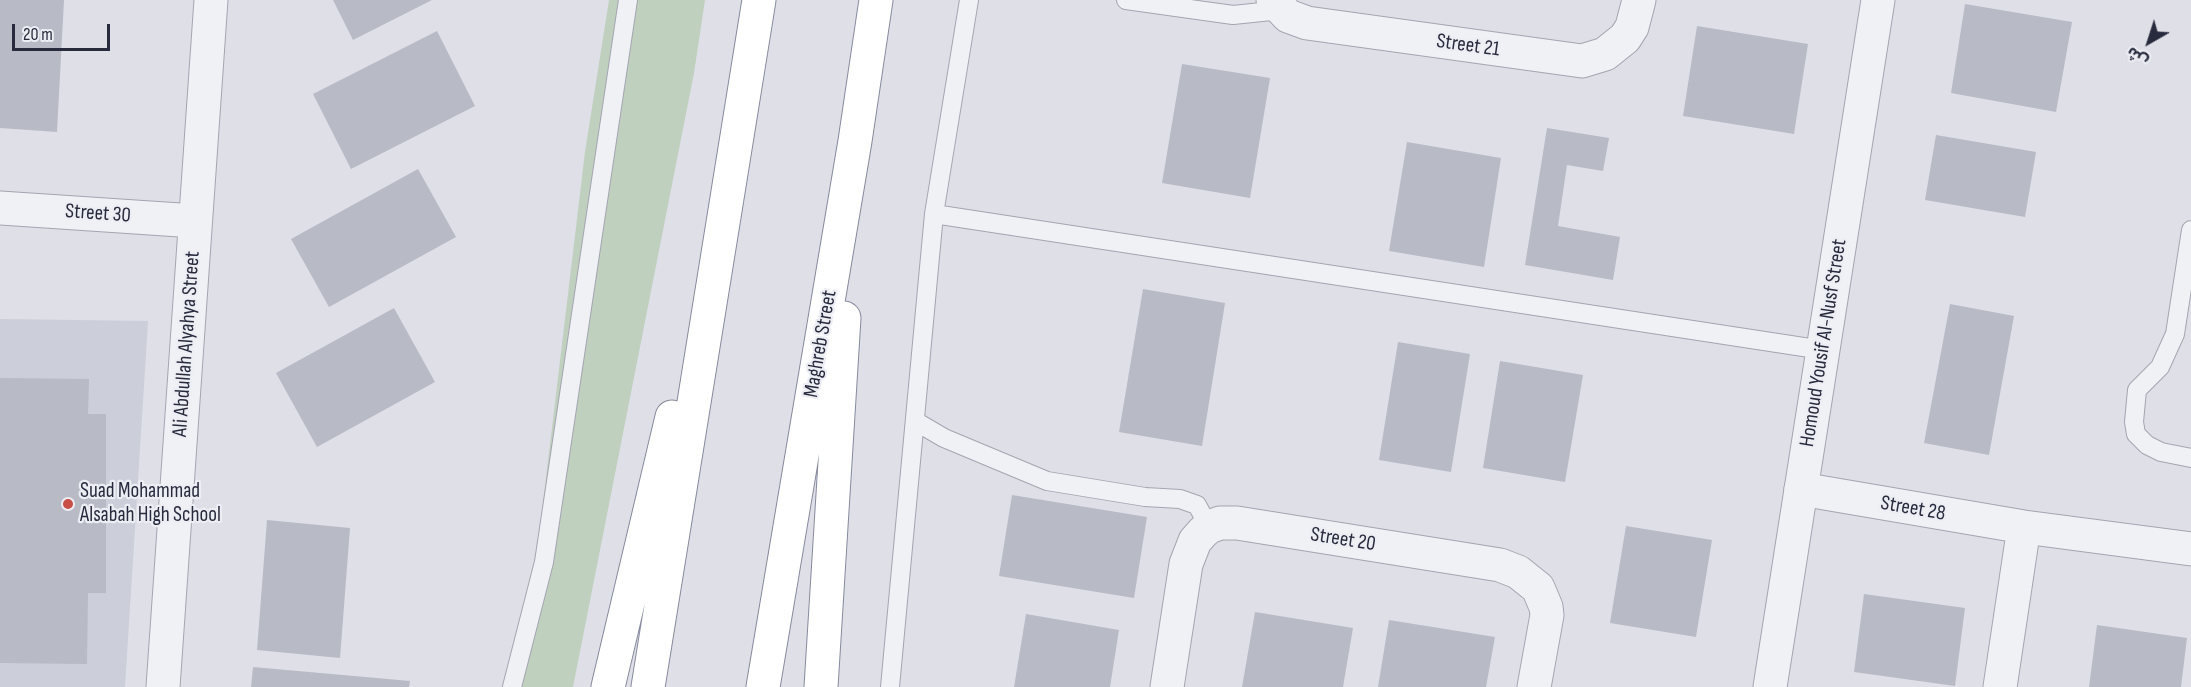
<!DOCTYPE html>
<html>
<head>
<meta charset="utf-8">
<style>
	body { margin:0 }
	#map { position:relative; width:2191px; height:687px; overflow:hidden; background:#dedfe7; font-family:"Sofia Sans Condensed","Noto Sans Arabic",sans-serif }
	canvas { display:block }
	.north { position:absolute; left:2119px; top:12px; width:60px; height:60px; -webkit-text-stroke:4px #edeef4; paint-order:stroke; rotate:219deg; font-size:16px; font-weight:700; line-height:24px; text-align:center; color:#282b3d }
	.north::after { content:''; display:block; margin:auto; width:21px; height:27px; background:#282b3d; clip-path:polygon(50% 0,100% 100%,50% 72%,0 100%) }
	.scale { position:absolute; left:12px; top:24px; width:98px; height:27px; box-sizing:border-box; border:3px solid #282b3d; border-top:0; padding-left:8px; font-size:18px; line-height:21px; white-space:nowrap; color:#282b3d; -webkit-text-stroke:4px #edeef4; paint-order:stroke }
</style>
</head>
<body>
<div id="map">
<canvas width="2191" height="687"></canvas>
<div class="north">ش</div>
<div class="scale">20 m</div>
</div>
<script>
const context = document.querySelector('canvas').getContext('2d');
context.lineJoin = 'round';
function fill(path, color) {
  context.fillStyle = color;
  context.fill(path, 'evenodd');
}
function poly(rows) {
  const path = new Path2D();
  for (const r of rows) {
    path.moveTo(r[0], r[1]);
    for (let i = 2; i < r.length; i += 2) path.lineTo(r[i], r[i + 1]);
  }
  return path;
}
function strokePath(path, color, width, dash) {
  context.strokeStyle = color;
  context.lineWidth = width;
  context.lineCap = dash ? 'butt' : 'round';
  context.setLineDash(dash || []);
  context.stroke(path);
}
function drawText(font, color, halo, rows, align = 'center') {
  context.font = font + ' "Sofia Sans Condensed",sans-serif';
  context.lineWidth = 4.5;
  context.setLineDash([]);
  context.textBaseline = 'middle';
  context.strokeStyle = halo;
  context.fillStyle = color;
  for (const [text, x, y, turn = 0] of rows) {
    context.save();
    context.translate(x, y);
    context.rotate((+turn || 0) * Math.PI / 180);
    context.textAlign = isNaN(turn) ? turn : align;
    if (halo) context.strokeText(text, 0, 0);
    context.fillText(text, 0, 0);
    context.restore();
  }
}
const built = poly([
	[0,319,148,321,125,687,0,687]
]);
const green = poly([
	[609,0,705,0,694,73,573,687,521,687,585,152]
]);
const building = poly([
	[0,0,64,0,57,132,0,128],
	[333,0,432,0,353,40],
	[1965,4,2072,22,2056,112,1951,93],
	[1697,26,1808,44,1794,134,1683,116],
	[437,31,475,106,351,169,313,94],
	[1182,64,1270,78,1250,198,1162,183],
	[1547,128,1609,138,1603,171,1567,165,1558,226,1620,237,1613,280,1525,265],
	[1936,135,2036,152,2025,217,1925,200],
	[1407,142,1501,158,1484,267,1389,251],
	[418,169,456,237,329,307,291,239],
	[1143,289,1225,303,1202,446,1119,432],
	[1950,304,2014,316,1989,455,1924,443],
	[394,308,435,382,317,447,276,373],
	[1398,342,1470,354,1451,472,1379,460],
	[1500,361,1583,375,1565,482,1483,468],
	[0,378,89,379,88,414,106,414,106,593,88,593,87,664,0,663],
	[1012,495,1147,517,1134,598,999,576],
	[267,520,350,528,340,658,257,650],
	[1626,526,1712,540,1696,637,1610,623],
	[1864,594,1965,608,1955,686,1854,672],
	[1255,612,1353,628,1343,687,1242,687],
	[1026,614,1119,630,1110,687,1014,687],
	[1389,620,1495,637,1486,687,1378,687],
	[2097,625,2187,638,2181,687,2089,687],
	[253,667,410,681,409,687,251,687]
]);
const service = poly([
	[1126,0,1233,15,1281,10],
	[934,214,1823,350],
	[2191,230,2175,334,2160,367,2137,390,2134,422,2136,434,2147,445,2161,452,2191,458],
	[915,421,944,438,1047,481,1145,497,1180,499,1197,505,1209,527],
	[512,687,544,562,628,0],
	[890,687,934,214,969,0]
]);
const minor = poly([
	[1273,0,1288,16,1307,23,1582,61,1605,54,1625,38,1632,27,1639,0],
	[0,208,195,221],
	[1801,489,2024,527,2191,549],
	[163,687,211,0],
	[1167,687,1186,564,1195,541,1203,532,1209,527,1220,523,1237,523,1500,565,1518,572,1538,588,1546,607,1547,615,1534,687],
	[2000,687,2024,527]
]);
const tertiary = poly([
	[1770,687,1878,0]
]);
const motorway = poly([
	[608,687,672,417],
	[648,687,759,0],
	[763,687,855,141,876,0],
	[821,687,844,318]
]);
const markers = [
	[68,504,6,"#c84e46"]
];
const streetNames = [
	["Street 21",1468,46,8],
	["Street 30",98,214,4],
	["Homoud Yousif Al-Nusf Street",1824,343,-81],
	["Ali Abdullah Alyahya Street",187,344,-86],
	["Maghreb Street",821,344,-80],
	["Street 28",1913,509,10],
	["Street 20",1343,540,9]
];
const poiNames = [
	["Suad Mohammad",80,492],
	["Alsabah High School",80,516]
];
fill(built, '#ccced9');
fill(green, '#c0d0bf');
fill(building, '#b8bac6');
strokePath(service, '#a4a5b1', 20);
strokePath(minor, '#a4a5b1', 35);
strokePath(tertiary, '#a4a5b1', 35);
strokePath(motorway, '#868a9d', 35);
strokePath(service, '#f0f1f5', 18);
strokePath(minor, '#f0f1f5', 33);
strokePath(tertiary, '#f0f1f5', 33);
strokePath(motorway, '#fff', 33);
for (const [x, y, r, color] of markers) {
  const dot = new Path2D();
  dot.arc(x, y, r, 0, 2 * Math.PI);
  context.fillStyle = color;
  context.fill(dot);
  strokePath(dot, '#edeef4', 2);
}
drawText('21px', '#282b3d', '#edeef4', streetNames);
drawText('21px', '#282b3d', '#edeef4', poiNames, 'left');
</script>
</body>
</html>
